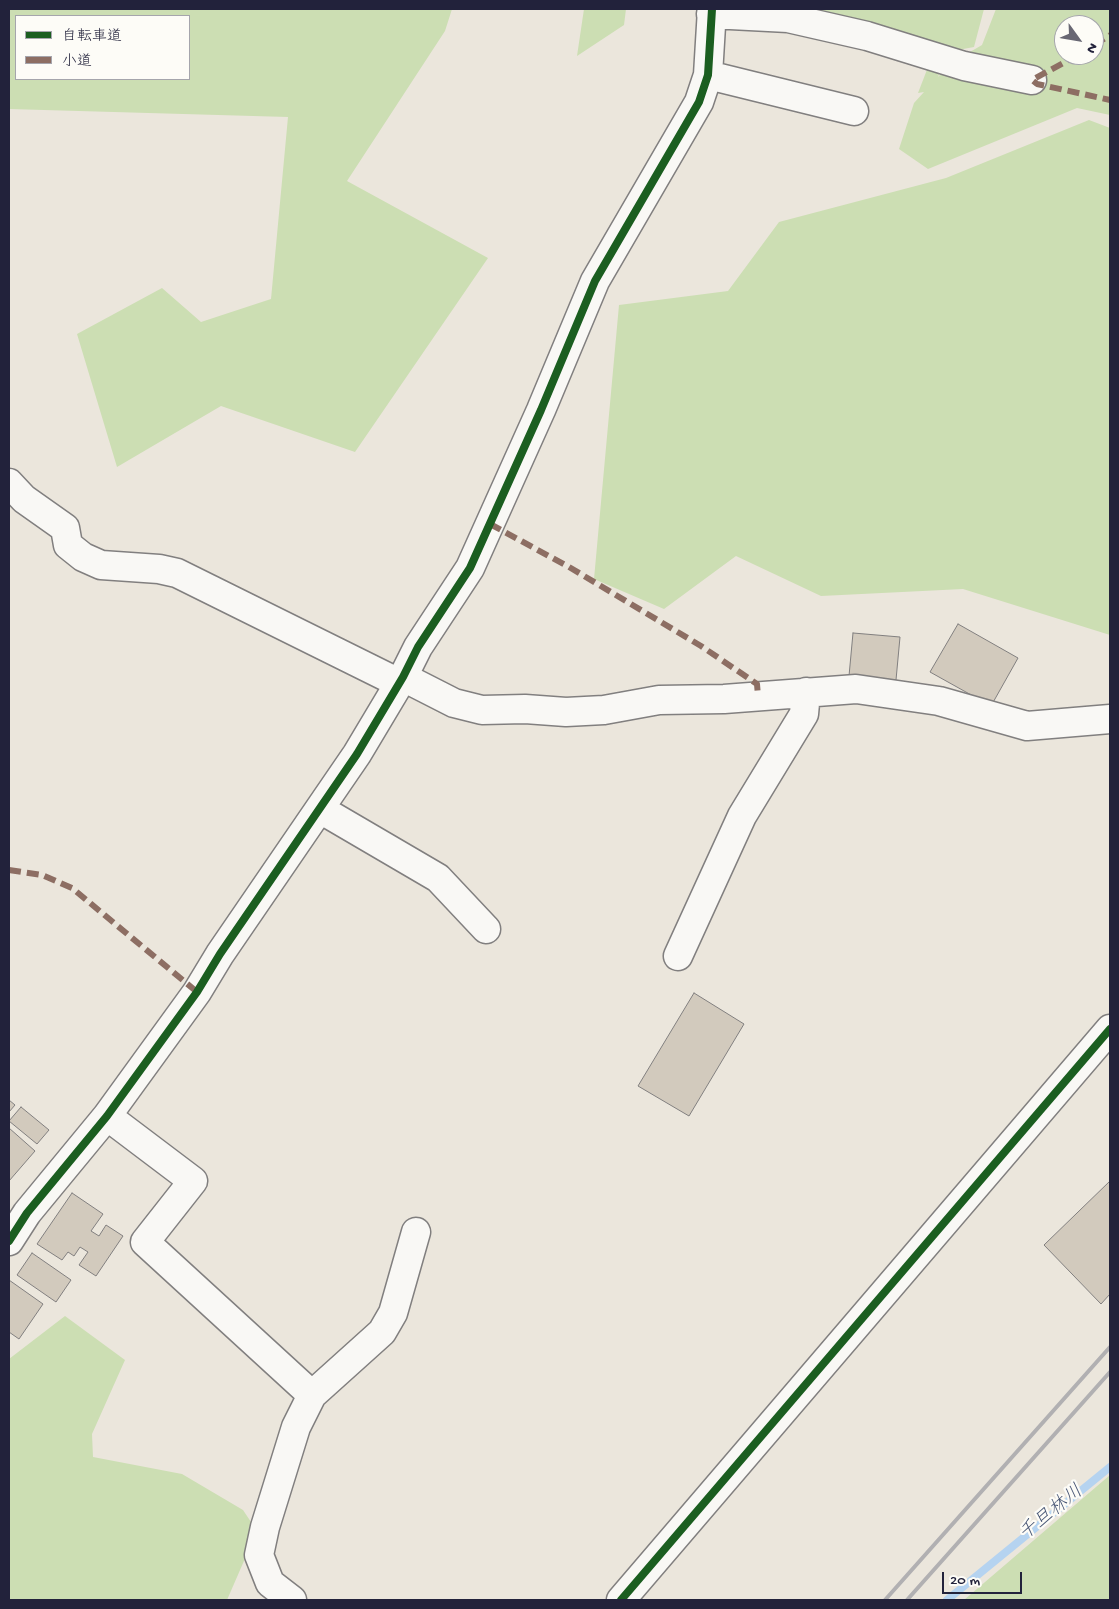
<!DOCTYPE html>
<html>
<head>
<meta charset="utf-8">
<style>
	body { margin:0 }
	#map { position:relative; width:1119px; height:1609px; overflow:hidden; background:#ebe6dc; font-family:"Gochi Hand","Klee One",sans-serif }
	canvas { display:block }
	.frame { position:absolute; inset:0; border:10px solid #22223b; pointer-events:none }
	.legend { position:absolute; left:15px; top:15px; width:175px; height:65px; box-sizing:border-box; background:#fdfcf7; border:1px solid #a5a5ac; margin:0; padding:6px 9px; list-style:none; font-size:15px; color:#22223b }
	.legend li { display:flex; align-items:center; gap:10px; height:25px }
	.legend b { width:25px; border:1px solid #a5a5ac }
	.north { position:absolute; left:1054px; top:15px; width:50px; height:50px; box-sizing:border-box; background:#fdfcf7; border:1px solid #a5a5ac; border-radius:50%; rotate:122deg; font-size:14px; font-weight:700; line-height:20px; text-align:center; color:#22223b }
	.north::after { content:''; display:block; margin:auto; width:18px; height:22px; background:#686773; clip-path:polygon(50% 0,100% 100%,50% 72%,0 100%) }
	.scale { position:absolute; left:942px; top:1572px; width:80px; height:22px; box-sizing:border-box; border:2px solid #22223b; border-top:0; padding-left:6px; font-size:15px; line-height:18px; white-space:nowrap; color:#22223b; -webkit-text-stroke:4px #fdfcf7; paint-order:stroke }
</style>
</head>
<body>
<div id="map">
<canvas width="1119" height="1609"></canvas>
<div class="frame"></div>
<ul class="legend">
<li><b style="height:6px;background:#1b5e20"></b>自転車道</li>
<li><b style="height:6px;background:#8d6e63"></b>小道</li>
</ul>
<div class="north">N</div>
<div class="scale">20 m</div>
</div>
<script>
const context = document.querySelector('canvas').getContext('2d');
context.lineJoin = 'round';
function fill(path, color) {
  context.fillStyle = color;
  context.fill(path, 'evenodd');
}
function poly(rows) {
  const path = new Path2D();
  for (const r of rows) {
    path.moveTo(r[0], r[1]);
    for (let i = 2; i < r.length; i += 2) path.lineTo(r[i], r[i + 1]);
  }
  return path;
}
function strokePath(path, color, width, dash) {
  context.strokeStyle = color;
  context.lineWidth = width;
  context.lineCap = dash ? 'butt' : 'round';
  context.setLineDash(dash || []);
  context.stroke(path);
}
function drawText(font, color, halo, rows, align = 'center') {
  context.font = font + ' "Gochi Hand","Klee One",sans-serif';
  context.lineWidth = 4.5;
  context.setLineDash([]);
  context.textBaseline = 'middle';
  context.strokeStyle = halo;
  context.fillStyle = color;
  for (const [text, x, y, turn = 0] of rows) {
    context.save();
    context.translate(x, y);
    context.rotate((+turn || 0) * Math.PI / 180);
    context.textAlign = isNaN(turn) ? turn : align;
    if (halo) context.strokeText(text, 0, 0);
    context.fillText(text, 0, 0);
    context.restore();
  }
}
const green = poly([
	[9,9,452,9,445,31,347,181,488,258,355,452,221,406,117,467,77,334,162,288,201,322,271,299,288,117,9,109],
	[189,16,189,79,16,79,16,16],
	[584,9,626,9,624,25,577,56],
	[766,9,984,9,974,47,947,52,938,77,951,63,982,45,996,9,1110,9,1110,115,1077,108,928,169,899,149,914,103,924,92,918,93,935,49],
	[1064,25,1094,25,1094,55,1064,55],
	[1089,120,1110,128,1110,635,963,589,821,596,736,556,664,609,594,579,619,305,728,291,779,222,946,178],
	[65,1316,125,1360,92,1434,93,1457,182,1474,243,1510,257,1531,227,1600,9,1600,9,1359],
	[1110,1475,1110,1600,964,1600]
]);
const stream = poly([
	[947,1600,1110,1467]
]);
const building = poly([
	[958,624,1018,658,991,706,930,672,958,624],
	[853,633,900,637,896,680,849,676,853,633],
	[694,993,744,1024,689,1116,638,1086,694,993],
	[9,1100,15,1105,9,1112,9,1100],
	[21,1107,49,1130,37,1144,9,1121,21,1107],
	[9,1128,35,1151,9,1181,9,1128],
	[1110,1181,1110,1294,1101,1304,1044,1245,1110,1181],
	[72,1193,103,1214,91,1231,99,1236,106,1225,123,1236,96,1276,79,1265,88,1252,80,1247,74,1256,68,1252,62,1260,37,1244,72,1193],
	[32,1253,71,1280,56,1302,17,1275,32,1253],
	[9,1280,43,1304,19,1339,9,1332,9,1280]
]);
const minor = poly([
	[711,14,788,18,867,36,964,66,1032,80],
	[708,75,854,111],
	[9,483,24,499,65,528,68,545,83,557,101,565,159,569,177,573,399,683],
	[403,677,454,703,482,710,525,709,566,712,604,710,659,700,724,699,856,689,939,701,1027,726,1110,719],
	[320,809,438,878,486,929],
	[678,956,742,816,804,714,806,692],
	[107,1116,193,1181,145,1242,312,1395],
	[9,1241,27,1213,107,1116,197,992,220,954,357,754,403,677,418,647,470,568,541,410,595,281,699,102,708,75,712,9],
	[292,1600,270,1583,259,1555,265,1527,296,1427,312,1395,382,1332,393,1313,416,1232],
	[621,1600,1110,1029]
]);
const rail = poly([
	[885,1600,1110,1347],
	[907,1600,1110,1372]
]);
const quiet = poly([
	[1094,45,1110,35],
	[1078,55,1032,80,1037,84,1110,100],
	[490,524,569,567,701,646,757,684,758,696],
	[9,870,42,875,72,888,197,992]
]);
const cycleway = poly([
	[9,1241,27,1213,107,1116,197,992,220,954,357,754,403,677,418,647,470,568,541,410,595,281,699,102,708,75,712,9],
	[621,1600,1110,1029]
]);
const waterNames = [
	["千旦林川",1052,1514,-39]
];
fill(green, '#ccdeb3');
strokePath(stream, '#b5d3f0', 8);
fill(building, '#d2cabd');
strokePath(building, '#817f7f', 1);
strokePath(minor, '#817f7f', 31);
strokePath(minor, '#f9f8f5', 28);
strokePath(rail, '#b1b0b2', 4);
strokePath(quiet, '#8d6e63', 6, [12, 6]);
strokePath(cycleway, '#1b5e20', 8);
drawText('italic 19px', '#475574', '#fdfcf7', waterNames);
</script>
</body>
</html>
